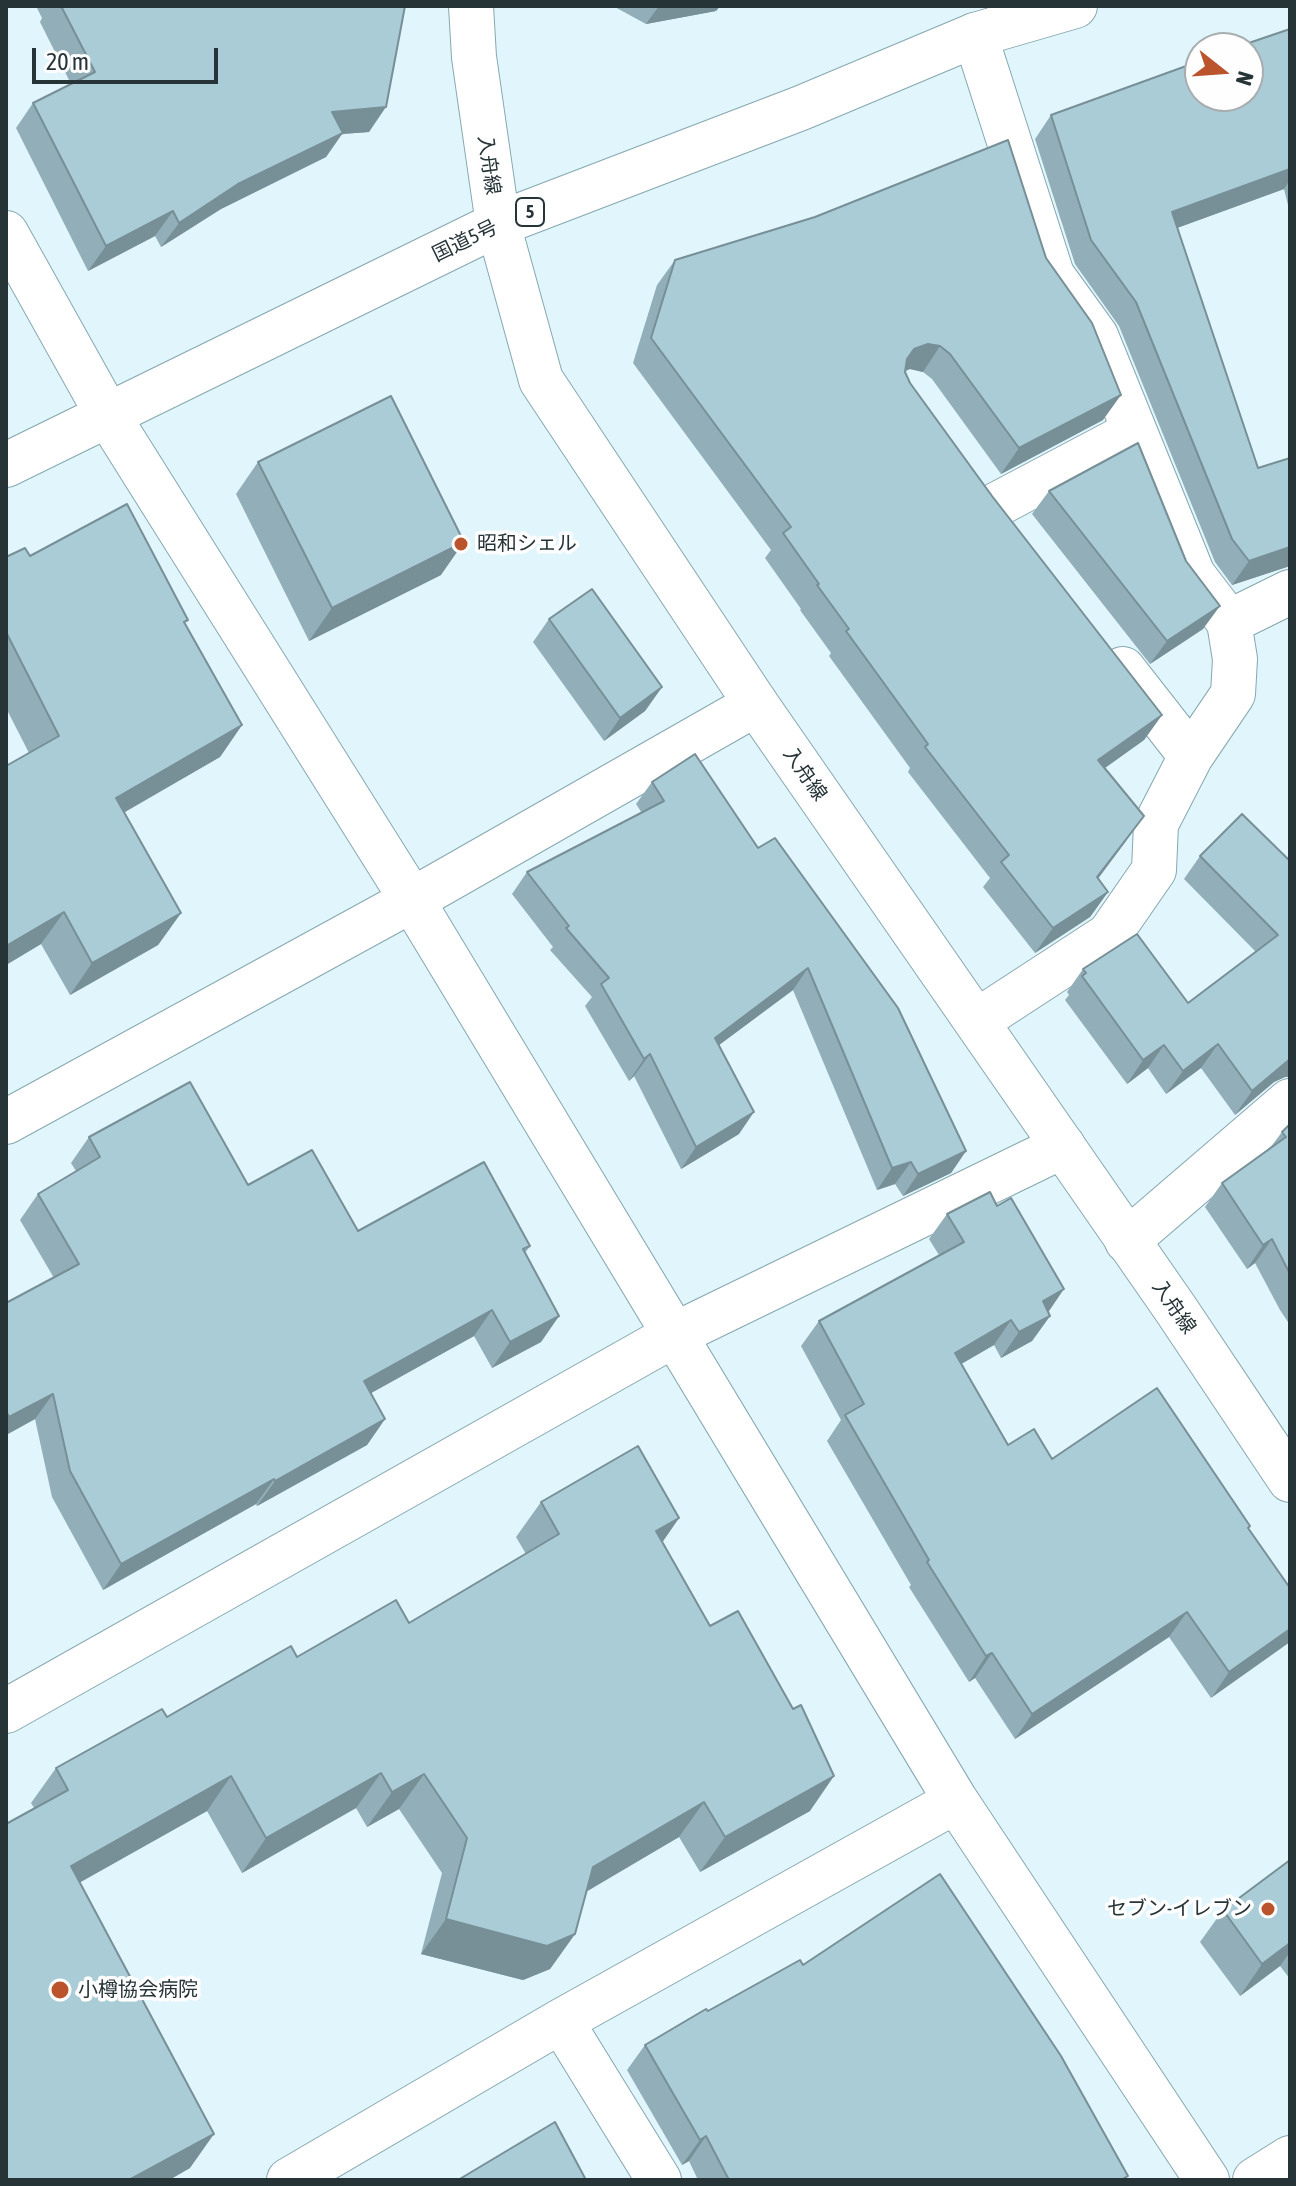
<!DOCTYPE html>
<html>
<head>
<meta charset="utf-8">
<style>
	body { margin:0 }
	#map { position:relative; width:1296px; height:2186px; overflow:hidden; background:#e1f5fc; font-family:"Asap Condensed",sans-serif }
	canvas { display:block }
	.frame { position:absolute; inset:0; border:8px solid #263438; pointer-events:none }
	.north { position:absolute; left:1184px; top:32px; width:80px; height:80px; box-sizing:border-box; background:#fefefe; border:2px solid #a8adaf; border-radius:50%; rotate:107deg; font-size:22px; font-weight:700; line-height:32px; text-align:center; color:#263438 }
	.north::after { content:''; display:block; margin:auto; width:28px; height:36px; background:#bb532c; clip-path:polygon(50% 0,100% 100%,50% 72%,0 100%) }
	.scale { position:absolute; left:32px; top:48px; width:186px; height:36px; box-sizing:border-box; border:4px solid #263438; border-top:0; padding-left:10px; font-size:24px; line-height:28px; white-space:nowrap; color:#263438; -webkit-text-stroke:6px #fefefe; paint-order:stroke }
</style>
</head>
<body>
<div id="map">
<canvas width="1296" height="2186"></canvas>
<div class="frame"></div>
<div class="north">N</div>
<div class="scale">20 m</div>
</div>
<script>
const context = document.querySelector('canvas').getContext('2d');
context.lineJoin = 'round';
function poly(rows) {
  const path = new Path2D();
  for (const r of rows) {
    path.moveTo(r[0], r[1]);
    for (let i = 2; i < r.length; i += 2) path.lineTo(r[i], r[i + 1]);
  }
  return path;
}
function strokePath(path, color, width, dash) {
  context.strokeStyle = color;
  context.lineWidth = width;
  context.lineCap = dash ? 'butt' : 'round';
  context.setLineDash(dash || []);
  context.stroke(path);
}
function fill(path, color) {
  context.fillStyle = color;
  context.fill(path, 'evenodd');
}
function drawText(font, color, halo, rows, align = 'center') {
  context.font = font + ' "Asap Condensed","Noto Sans JP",sans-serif';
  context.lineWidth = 7;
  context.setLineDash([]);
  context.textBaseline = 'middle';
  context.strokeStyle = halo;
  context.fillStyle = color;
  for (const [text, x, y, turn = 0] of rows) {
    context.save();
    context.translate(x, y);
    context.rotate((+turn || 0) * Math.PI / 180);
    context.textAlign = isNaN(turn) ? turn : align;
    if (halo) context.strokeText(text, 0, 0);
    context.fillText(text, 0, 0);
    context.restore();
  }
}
const street = poly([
	[975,35,1052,275,1096,336,1193,575,1229,622,1235,659,1233,694,1191,756,1156,824,1154,870,1109,935,977,1021],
	[6,233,107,414,412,900,956,1801,1207,2180],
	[994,506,1134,432],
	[1229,622,1290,592],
	[1123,669,1191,756],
	[6,1122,412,900,756,704],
	[1127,1241,1290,1101],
	[6,1711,674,1335,1063,1146],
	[561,2021,659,2180],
	[289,2180,561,2021,956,1801]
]);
const secondary = poly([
	[471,6,474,57,498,224,541,380,756,704,1177,1311,1290,1480],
	[1255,2180,1290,2158]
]);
const highway = poly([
	[6,465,498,224,801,108,975,35,1075,6]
]);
const wall = poly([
	[36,6,405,6,369,132,342,134,326,157,221,209,161,247,155,236,88,271,16,128,33,103,71,84,40,22,42,18],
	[613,6,720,6,716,11,646,24],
	[1290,29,1290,213,1284,189,1177,228,1290,566,1232,585,1215,562,1119,326,1075,264,1035,139,1051,115],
	[1046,258,1103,420,1001,474,932,379,923,372,910,369,905,371,910,383,992,496,1162,715,1144,740,1105,768,1126,841,1098,878,1108,892,1090,917,1035,953,983,887,990,878,908,772,910,768,829,656,831,653,800,610,801,609,765,558,771,550,633,363,657,285,675,260],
	[258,462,441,575,309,641,236,494],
	[1049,491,1203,629,1150,664,1032,514],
	[30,556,185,624,242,725,220,757,124,812,181,913,158,945,70,995,41,944,6,965,6,766,29,753,6,708,6,557],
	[549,619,662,687,645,711,604,741,533,642],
	[652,782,758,848,966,1151,951,1173,903,1196,895,1184,877,1190,793,990,719,1045,739,1134,681,1169,634,1076,629,1081,585,1006,592,997,550,950,553,947,512,894,527,872,642,813,636,804],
	[1200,856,1290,861,1285,1077,1274,1082,1235,1115,1201,1068,1166,1094,1148,1068,1127,1084,1065,1000,1069,995,1067,992,1083,969,1188,1003,1256,952,1184,879],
	[1290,1124,1290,1325,1280,1310,1255,1263,1247,1269,1205,1207,1222,1183,1270,1148,1282,1132],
	[89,1137,248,1185,358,1231,530,1246,525,1253,559,1316,541,1342,492,1368,474,1336,371,1393,385,1419,367,1445,257,1506,256,1504,103,1590,52,1497,35,1419,6,1435,6,1303,54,1278,20,1220,38,1194,76,1171,71,1163],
	[947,1214,1048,1312,1050,1316,1032,1341,1001,1358,994,1345,961,1364,1008,1445,1052,1459,1248,1528,1290,1588,1211,1698,1169,1637,1015,1739,975,1678,969,1682,909,1587,911,1585,827,1441,841,1420,801,1346,819,1321,939,1255,929,1239],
	[541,1502,679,1518,662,1542,810,1811,700,1872,679,1837,586,1891,575,1934,550,1969,523,1980,421,1954,442,1873,399,1809,367,1827,356,1808,242,1873,207,1811,80,1882,190,2168,169,2180,6,2180,34,1808,31,1803,56,1768,297,1657,409,1623,526,1554,516,1537],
	[1290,1860,1290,1979,1280,1966,1240,1996,1200,1942,1223,1910],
	[803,1965,1128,2176,1125,2180,698,2180,689,2161,682,2165,627,2070,645,2045,708,2011]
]);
const shadedWall = poly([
	[659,6,720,6,716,11,646,24],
	[386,107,369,132,342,134,326,157,221,209,161,247,179,223,332,112],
	[1290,169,1290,180,1284,189,1155,236,1172,212],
	[173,211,155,236,88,271,106,246],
	[928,344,940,346,923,372,910,369,897,374,914,349],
	[1121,395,1103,420,1001,474,1019,448],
	[464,542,441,575,309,641,332,608],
	[1290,547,1290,566,1232,585,1249,561],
	[1220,606,1203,629,1150,664,1167,641],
	[662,687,645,711,604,741,620,718],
	[1162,715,1144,740,1081,785,1098,760],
	[242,725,220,757,94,830,116,798],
	[1144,816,1126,841,1080,903,1097,877],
	[1108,892,1090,917,1035,953,1053,928],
	[64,912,41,944,6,965,6,946],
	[181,913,158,945,70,995,92,963],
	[808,968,793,990,699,1060,715,1038],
	[1218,1044,1201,1068,1166,1094,1183,1071],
	[1164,1045,1148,1068,1127,1084,1143,1060],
	[650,1054,634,1076,629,1081,644,1059],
	[1290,1059,1290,1077,1285,1077,1274,1082,1235,1115,1252,1091],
	[754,1112,739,1134,681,1169,696,1147],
	[966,1151,951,1173,903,1196,918,1174],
	[911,1162,895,1184,877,1190,892,1168],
	[1272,1239,1255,1263,1247,1269,1263,1245],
	[1064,1289,1047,1314,1043,1301],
	[492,1310,474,1336,346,1407,364,1381],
	[559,1316,541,1342,492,1368,510,1342],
	[1050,1316,1032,1341,1001,1358,1019,1332],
	[1011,1320,994,1345,937,1378,955,1353],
	[53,1394,35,1419,6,1435,6,1421,9,1417],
	[385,1419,367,1445,257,1506,275,1481],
	[274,1479,256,1504,103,1590,121,1564],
	[679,1518,655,1553,656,1531],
	[1187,1612,1169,1637,1015,1739,1032,1714],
	[1290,1629,1290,1642,1211,1698,1229,1672],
	[992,1653,975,1678,969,1682,986,1656],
	[381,1773,356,1808,242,1873,266,1838],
	[424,1774,399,1809,367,1827,392,1792],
	[231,1776,207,1811,47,1901,71,1866],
	[834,1776,810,1811,700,1872,725,1837],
	[704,1802,679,1837,569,1902,593,1867],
	[446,1919,575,1934,550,1969,523,1980,421,1954],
	[1290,1943,1290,1952,1280,1966,1240,1996,1262,1964],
	[214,2134,190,2168,169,2180,129,2180],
	[706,2136,689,2161,682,2165,700,2140]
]);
const building = poly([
	[61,6,405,6,386,107,332,112,343,133,238,184,179,223,173,211,106,246,33,103,95,72,61,6],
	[1290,29,1290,169,1172,212,1258,468,1290,458,1290,547,1249,561,1232,539,1136,302,1091,240,1051,115,1200,61,1200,96,1248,96,1248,48,1234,48,1290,29],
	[1008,140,1046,258,1092,323,1121,395,1019,448,950,354,940,346,928,344,914,349,907,359,905,372,910,383,992,496,1162,715,1098,760,1144,816,1097,877,1108,892,1053,928,1001,862,1009,855,925,747,928,744,846,631,849,629,817,585,819,584,783,533,791,527,651,338,675,260,815,217,1008,140],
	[391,396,464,542,332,608,258,462,391,396],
	[1138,443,1186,561,1220,606,1167,641,1049,491,1138,443],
	[127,504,188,620,184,622,242,725,116,798,181,913,92,963,64,912,6,946,6,766,59,736,6,632,6,557,25,548,30,556,127,504],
	[592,589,662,687,620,718,549,619,592,589],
	[695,754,758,848,775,838,898,1008,966,1151,918,1174,911,1162,892,1168,808,968,715,1038,754,1112,696,1147,650,1054,644,1059,601,984,609,978,566,928,569,926,527,872,664,801,652,782,695,754],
	[1242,814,1290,861,1290,1059,1252,1091,1218,1044,1183,1071,1164,1045,1143,1060,1082,976,1086,973,1083,969,1137,934,1188,1003,1278,935,1200,856,1242,814],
	[190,1082,248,1185,312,1150,358,1231,484,1162,530,1246,523,1249,559,1316,510,1342,492,1310,364,1381,385,1419,275,1481,274,1479,121,1564,70,1471,53,1394,9,1417,6,1411,6,1303,79,1264,38,1194,100,1157,89,1137,190,1082],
	[1290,1124,1290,1274,1272,1239,1263,1245,1222,1183,1286,1137,1282,1132,1290,1124],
	[990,1192,997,1206,1011,1198,1064,1289,1043,1301,1050,1316,1019,1332,1011,1320,955,1353,1008,1445,1034,1429,1052,1459,1157,1388,1250,1526,1248,1528,1290,1588,1290,1629,1229,1672,1187,1612,1032,1714,992,1653,986,1656,927,1562,929,1560,845,1415,864,1404,819,1321,964,1242,947,1214,990,1192],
	[638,1446,679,1518,656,1531,710,1626,738,1611,793,1709,801,1705,834,1776,725,1837,704,1802,593,1867,575,1934,547,1946,446,1919,467,1838,424,1774,392,1792,381,1773,266,1838,231,1776,71,1866,214,2134,129,2180,6,2180,6,1824,68,1790,56,1768,162,1709,167,1717,291,1646,297,1657,396,1600,409,1623,559,1534,541,1502,638,1446],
	[1290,1860,1290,1943,1262,1964,1223,1910,1290,1860],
	[940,1874,1061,2056,1128,2176,1121,2180,729,2180,706,2136,700,2140,645,2045,706,2009,708,2011,800,1960,803,1965,940,1874],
	[555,2122,586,2180,458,2180,555,2122]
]);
const markers = [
	[461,544,8,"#bb532c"],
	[1268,1909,8,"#bb532c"],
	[60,1990,10,"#bb532c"]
];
const shields = [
	[530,212,28]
];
const shieldNames = [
	["5",530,212]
];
const streetNames = [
	["入舟線",489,165,82],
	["国道5号",465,241,-26],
	["入舟線",805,774,55],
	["入舟線",1174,1307,55]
];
const poiNames = [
	["昭和シェル",477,544],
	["セブン-イレブン",1252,1909,"right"],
	["小樽協会病院",78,1990]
];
strokePath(street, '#86a7b1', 46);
strokePath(secondary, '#86a7b1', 46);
strokePath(highway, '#86a7b1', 46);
strokePath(street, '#fff', 44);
strokePath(secondary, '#fff', 44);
strokePath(highway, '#fff', 44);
fill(wall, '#92afb9');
fill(shadedWall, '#778f96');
fill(building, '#aaccd7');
strokePath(building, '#778f96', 2);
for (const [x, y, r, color] of markers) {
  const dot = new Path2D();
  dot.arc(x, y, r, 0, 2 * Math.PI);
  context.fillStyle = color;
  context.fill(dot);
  strokePath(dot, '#fefefe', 3);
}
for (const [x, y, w] of shields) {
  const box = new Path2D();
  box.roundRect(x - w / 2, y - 14, w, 28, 6);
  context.fillStyle = '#fefefe';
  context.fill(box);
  strokePath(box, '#263438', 2);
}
drawText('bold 18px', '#263438', null, shieldNames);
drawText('20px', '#263438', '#fefefe', streetNames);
drawText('20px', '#263438', '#fefefe', poiNames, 'left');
</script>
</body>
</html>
